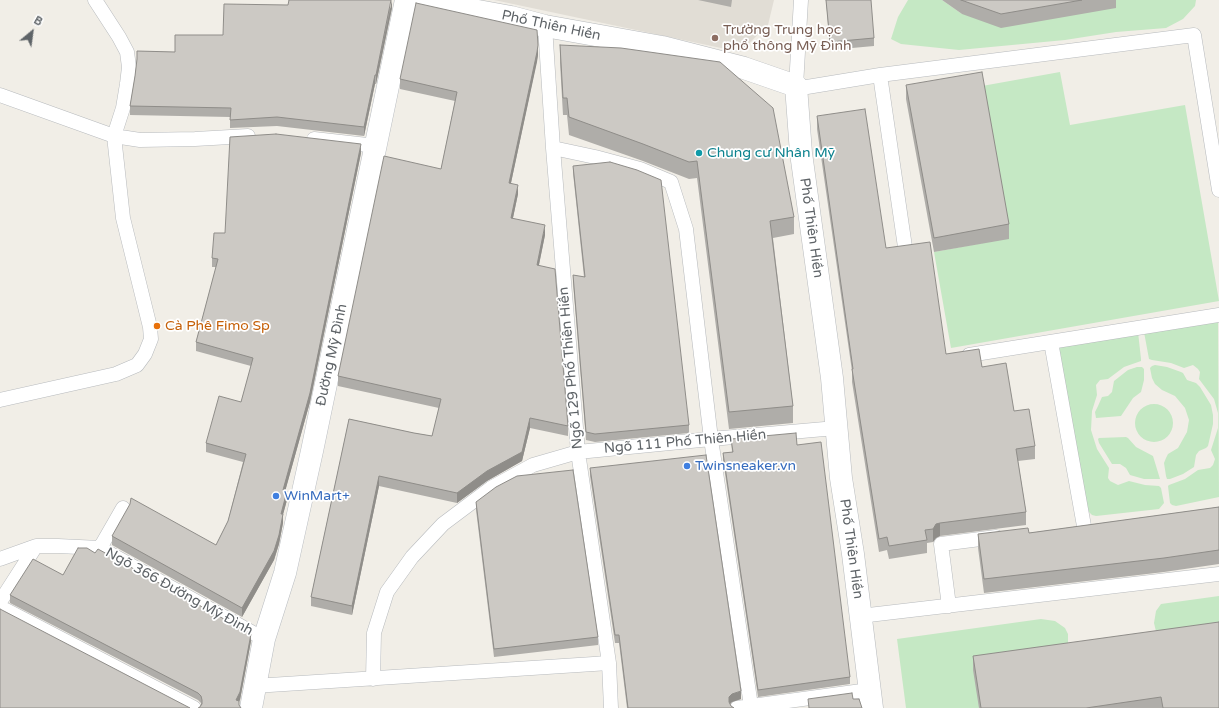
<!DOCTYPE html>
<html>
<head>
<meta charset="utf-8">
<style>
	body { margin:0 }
	#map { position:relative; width:1219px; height:708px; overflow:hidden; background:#f1eee7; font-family:"Varela Round",sans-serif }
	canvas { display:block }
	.north { position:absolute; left:12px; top:12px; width:40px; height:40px; -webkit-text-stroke:3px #fff; paint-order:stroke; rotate:29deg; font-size:11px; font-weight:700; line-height:16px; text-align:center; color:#5e6367 }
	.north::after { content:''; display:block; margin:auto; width:14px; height:18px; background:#5e6367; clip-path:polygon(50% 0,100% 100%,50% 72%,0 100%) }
</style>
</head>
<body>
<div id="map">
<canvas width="1219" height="708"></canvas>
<div class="north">B</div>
</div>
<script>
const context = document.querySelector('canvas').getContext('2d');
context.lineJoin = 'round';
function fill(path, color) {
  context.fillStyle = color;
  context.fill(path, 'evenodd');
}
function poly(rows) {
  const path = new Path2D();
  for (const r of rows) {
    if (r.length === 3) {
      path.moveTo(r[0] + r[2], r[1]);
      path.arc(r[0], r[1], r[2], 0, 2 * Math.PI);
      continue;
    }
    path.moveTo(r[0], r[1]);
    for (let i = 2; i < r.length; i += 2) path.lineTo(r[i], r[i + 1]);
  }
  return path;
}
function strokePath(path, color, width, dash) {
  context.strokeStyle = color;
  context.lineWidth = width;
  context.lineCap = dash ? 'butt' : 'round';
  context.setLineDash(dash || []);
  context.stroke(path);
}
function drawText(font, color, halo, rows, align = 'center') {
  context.font = font + ' "Varela Round",sans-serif';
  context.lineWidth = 3.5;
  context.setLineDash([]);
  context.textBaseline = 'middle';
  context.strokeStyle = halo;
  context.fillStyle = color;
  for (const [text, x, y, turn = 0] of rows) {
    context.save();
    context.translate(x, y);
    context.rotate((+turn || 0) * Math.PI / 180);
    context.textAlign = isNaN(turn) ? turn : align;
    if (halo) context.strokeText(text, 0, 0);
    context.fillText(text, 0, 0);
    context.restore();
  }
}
const education = poly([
	[494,0,774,0,768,25,740,52]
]);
const green = poly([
	[908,0,942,0,962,14,1114,0,1196,0,1195,6,1183,19,1166,28,1116,32,1065,40,959,50,901,44,891,39,898,17],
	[1060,72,1070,125,1185,105,1219,301,951,348,934,252,1009,238,982,86],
	[1218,322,1219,497,1176,506,1172,505,1170,503,1168,486,1169,485,1185,479,1198,470,1210,468,1213,465,1215,459,1211,450,1218,428,1218,413,1214,399,1199,379,1200,372,1198,369,1193,365,1184,368,1171,363,1152,360,1149,359,1144,332],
	[1138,332,1141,359,1141,361,1124,367,1108,379,1100,380,1096,385,1097,395,1092,411,1091,430,1097,449,1109,468,1108,478,1110,481,1118,485,1129,481,1145,485,1159,486,1161,488,1164,503,1159,509,1096,516,1092,515,1088,511,1057,347],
	[1155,365,1167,367,1181,372,1183,373,1187,380,1196,383,1200,387,1211,405,1213,415,1213,424,1208,446,1206,448,1199,451,1196,455,1194,467,1183,474,1170,479,1167,479,1166,476,1164,463,1166,458,1168,454,1178,448,1187,432,1189,420,1185,408,1175,396,1162,390,1155,384,1152,378,1150,368,1152,366],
	[1137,367,1142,367,1144,369,1144,380,1141,392,1133,398,1121,416,1096,418,1095,412,1098,406,1102,397,1108,396,1112,392,1114,381,1128,370],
	[1154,423,19],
	[1126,437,1128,438,1136,447,1153,456,1160,479,1144,479,1130,475,1126,468,1120,464,1112,464,1099,443,1098,439,1099,438],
	[1219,596,1219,636,1159,644,1154,623,1156,611,1161,604],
	[1041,619,1055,621,1065,628,1068,634,1068,657,979,708,906,708,897,639]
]);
const lane = poly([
	[801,0,796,86,807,87,880,75,1194,35,1219,190],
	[545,26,553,148,578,452,609,663,611,708],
	[880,75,905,247],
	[0,95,114,136,140,140,195,139,248,136],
	[314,139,376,146],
	[553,148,595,157,640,169,671,182,686,229,711,439,751,706],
	[1051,342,1084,526],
	[969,355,1219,315],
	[0,400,116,374,137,365,145,354,151,339,150,327,123,218,114,136,123,108,127,84,129,67,127,52,119,37,95,0],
	[100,548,123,508],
	[0,559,36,546,58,546,100,548,264,639],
	[0,602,36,546],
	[949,606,941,544,996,537],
	[0,607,194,708],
	[860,616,1219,574],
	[373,679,374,633,387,592,412,557,443,524,491,488,533,465,578,452,711,439,836,428],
	[254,686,609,663],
	[737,708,869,690]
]);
const street = poly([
	[417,0,511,17,545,26,662,47,744,68,796,86,801,153,832,378,841,478,853,554,872,708]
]);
const secondary = poly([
	[251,708,264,639,285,573,312,451,406,0]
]);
const wall = poly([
	[698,0,732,0,731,7],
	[826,0,874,38,874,46,830,50],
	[942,0,1116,0,1116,8,1001,28,962,14],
	[392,8,376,84,375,84,364,136,277,126,230,128,230,117,130,115,130,106,135,76,137,63,137,51,175,52,223,35],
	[560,45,794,217,794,234,773,238,793,406,793,423,729,429,697,178,689,179,643,161,569,135,567,115,563,115,560,63],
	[538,55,511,183,518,194,513,218,545,235,539,265,568,426,568,436,530,428,522,461,487,481,457,503,379,486,352,615,311,606,311,597,349,419,414,433,432,436,439,408,338,386,338,376,441,169,455,101,400,89,400,79],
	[906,85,1009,224,1009,239,934,252,906,99],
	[817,116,886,248,946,354,982,367,1014,411,1035,446,1035,459,1018,461,1026,512,1026,525,940,536,936,538,933,542,927,543,927,553,889,559,887,550,879,552,852,382,852,371,817,129],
	[361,153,310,402,285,491,287,500,283,514,283,523,279,544,274,560,242,617,112,545,112,536,216,545,228,521,243,462,206,452,206,443,241,402,251,366,196,351,196,342,216,267,212,267,212,258,225,233],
	[573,166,689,425,689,433,595,442,586,440,573,282,573,275,584,277,573,173],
	[731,439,797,445,850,677,850,684,758,697,723,460,723,453,732,452],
	[590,468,741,699,732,702,730,704,731,706,734,708,627,708,619,643,615,643,590,476],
	[476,502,598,637,598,645,494,657,476,510],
	[1219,507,1219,564,1164,572,984,593,978,548,978,534,1029,533],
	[63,575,251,641,240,700,239,701,239,705,199,708,201,704,201,703,198,700,10,603,10,595],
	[973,656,1219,708,979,708,973,670]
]);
const shadedWall = poly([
	[392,0,392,8,376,84,376,75],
	[538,45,538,55,537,62,509,192,509,183],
	[375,75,375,84,364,136,364,127],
	[361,144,361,153,310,402,283,499,283,490],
	[518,185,518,194,511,227,511,218],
	[545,225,545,235,537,274,537,265],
	[530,418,530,428,522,461,487,481,457,503,457,493],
	[379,476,379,486,352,615,352,606],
	[287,491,287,500,281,522,281,514],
	[283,514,283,523,279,544,274,560,242,617,242,608],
	[940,523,940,536,936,538,933,542,933,529,936,524],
	[251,634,251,641,240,700,236,707,236,700],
	[741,691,741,699,732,702,729,705,729,708,729,697,732,694]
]);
const building = poly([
	[289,0,391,0,376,75,375,75,364,127,277,117,230,120,231,108,130,106,135,76,137,59,137,51,175,52,175,35,223,35,224,4,288,5,289,0],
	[826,0,871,0,874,38,830,42,826,0],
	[961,0,1082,0,1001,14,961,0],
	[416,3,537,30,538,45,537,52,509,183,518,185,511,218,545,225,537,265,555,269,568,426,530,418,522,452,487,471,457,493,379,476,352,606,311,597,349,419,414,433,432,436,441,399,338,376,384,156,441,169,457,92,400,79,416,3],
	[560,45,621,48,720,62,773,108,794,217,770,221,793,406,729,412,697,161,689,162,643,144,569,117,567,98,563,98,560,45],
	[982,72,1009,224,934,238,906,85,982,72],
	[865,109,886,248,930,242,946,354,979,349,982,367,1006,363,1014,411,1029,409,1035,446,1016,449,1026,512,940,523,936,524,933,529,925,530,927,540,889,546,887,537,879,539,852,369,853,369,817,116,865,109],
	[276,134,361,144,310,393,283,490,287,491,281,514,283,514,279,535,274,551,242,608,112,536,130,504,131,498,216,545,228,521,246,454,206,443,219,396,241,402,253,358,196,342,218,259,212,258,214,233,225,233,230,137,276,134],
	[610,162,637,170,661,180,689,425,595,434,586,432,573,275,585,277,573,166,610,162],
	[796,433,797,445,821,442,850,677,758,690,723,453,733,452,731,439,796,433],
	[706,455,741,691,732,694,729,697,729,702,731,706,734,708,628,708,619,635,615,635,590,468,706,455],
	[573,470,598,637,494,649,476,502,496,487,517,476,573,470],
	[1219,507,1219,550,1164,558,984,579,978,534,1028,528,1029,533,1219,507],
	[78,548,87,548,95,553,98,549,251,634,240,692,236,700,239,701,239,705,241,708,198,708,199,708,202,704,202,700,201,696,198,693,10,595,33,559,63,575,78,548],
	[0,609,190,708,0,708,0,609],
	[1219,622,1219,708,1163,708,1161,697,1086,708,981,708,973,656,1219,622],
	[852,693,853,699,859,699,862,708,809,708,808,699,852,693]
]);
const markers = [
	[715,38,4,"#8d6e63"],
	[699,153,4,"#0f9aa8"],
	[157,326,4,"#e8710a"],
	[687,466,4,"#3f7fe0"],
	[276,496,4,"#3f7fe0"]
];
const streetNames = [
	["Phố Thiên Hiền",551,26,12],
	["Phố Thiên Hiền",811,228,82],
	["Đường Mỹ Đình",332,355,-78],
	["Ngõ 129 Phố Thiên Hiền",571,368,-95],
	["Ngõ 111 Phố Thiên Hiền",685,442,-5],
	["Phố Thiên Hiền",851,549,82],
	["Ngõ 366 Đường Mỹ Đình",179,592,29]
];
const educationNames = [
	["Trường Trung học",723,30],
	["phổ thông Mỹ Đình",723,46]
];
const cultureNames = [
	["Chung cư Nhân Mỹ",707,153]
];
const foodNames = [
	["Cà Phê Fimo Sp",165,326]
];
const shopNames = [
	["Twinsneaker.vn",695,466],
	["WinMart+",284,496]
];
fill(education, '#e1ddd5');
fill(green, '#c5e8c4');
strokePath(lane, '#b7babd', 15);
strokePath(street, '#b7babd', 23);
strokePath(secondary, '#b8bcc1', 23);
strokePath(lane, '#fff', 14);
strokePath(street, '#fff', 22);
strokePath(secondary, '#fff', 22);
fill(wall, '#afada9');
fill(shadedWall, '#8f8d89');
fill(building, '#ccc9c4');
strokePath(building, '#8f8d89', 1);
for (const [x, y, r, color] of markers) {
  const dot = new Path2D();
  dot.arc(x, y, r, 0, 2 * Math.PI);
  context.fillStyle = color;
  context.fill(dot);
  strokePath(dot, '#fff', 1.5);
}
drawText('14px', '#5e6367', '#fff', streetNames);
drawText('14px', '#785e54', '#fff', educationNames, 'left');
drawText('14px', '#0d838f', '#fff', cultureNames, 'left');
drawText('14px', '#c56008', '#fff', foodNames, 'left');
drawText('14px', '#366cbe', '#fff', shopNames, 'left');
</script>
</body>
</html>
